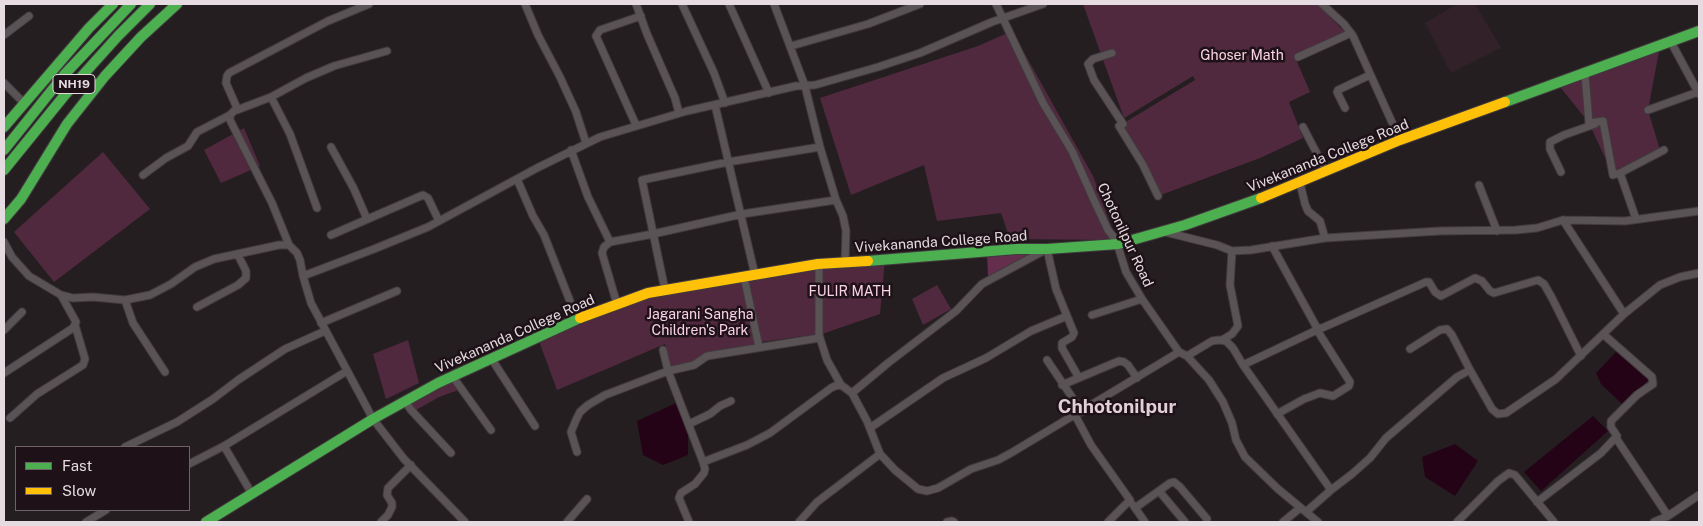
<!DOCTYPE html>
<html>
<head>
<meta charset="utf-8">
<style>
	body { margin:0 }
	#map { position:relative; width:1703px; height:526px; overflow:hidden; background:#251e21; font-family:"Public Sans",sans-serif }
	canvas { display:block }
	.frame { position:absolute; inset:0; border:5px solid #e5dbe0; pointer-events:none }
	.legend { position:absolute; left:15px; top:446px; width:175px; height:65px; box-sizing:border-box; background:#1e1218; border:1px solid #6e6268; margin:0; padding:6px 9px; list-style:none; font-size:15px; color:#e5dbe0 }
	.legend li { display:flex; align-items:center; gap:10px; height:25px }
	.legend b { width:25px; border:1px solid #6e6268 }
</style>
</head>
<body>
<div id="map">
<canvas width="1703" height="526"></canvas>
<div class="frame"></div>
<ul class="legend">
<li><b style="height:6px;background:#4caf50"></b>Fast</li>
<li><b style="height:6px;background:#ffc107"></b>Slow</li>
</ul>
</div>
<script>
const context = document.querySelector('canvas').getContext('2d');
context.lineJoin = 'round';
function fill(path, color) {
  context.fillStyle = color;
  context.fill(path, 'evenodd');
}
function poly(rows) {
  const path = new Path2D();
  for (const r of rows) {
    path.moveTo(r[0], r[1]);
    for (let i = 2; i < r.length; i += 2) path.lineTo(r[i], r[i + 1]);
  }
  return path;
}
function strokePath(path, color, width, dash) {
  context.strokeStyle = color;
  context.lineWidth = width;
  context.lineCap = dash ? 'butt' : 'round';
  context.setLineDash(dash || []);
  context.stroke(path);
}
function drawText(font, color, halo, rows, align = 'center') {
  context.font = font + ' "Public Sans",sans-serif';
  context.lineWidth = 5;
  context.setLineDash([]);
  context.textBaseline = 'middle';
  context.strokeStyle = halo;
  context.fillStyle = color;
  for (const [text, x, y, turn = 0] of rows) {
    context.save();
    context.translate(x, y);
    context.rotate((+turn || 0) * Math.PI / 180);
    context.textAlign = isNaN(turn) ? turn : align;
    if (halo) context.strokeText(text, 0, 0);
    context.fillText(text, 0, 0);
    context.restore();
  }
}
const built = poly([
	[1457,4,1475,4,1501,48,1451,73,1425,23]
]);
const green = poly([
	[1083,4,1317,4,1345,32,1294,55,1310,92,1289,102,1303,138,1260,158,1158,196,1119,126,1195,80,1193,76,1124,118],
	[1012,31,1093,176,1116,240,1010,239,1001,213,937,221,924,165,851,195,820,98,978,46],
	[1660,46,1648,110,1660,150,1613,175,1589,123,1557,83],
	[244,128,260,166,221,183,204,150],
	[103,152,150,209,54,282,14,232],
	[885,260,880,314,819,335,817,334,761,342,670,368,665,344,557,390,539,341,617,306,648,298,819,264],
	[937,285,951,309,923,325,912,299],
	[408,340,419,383,386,399,373,354],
	[458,377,464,388,439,397,416,410,409,402]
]);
const forest = poly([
	[1037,252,1023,259,988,276,987,253]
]);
const water = poly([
	[1616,352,1649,379,1624,406,1601,384,1596,373],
	[676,403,688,423,688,455,663,465,643,455,637,421],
	[1593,416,1608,431,1541,491,1524,472],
	[1455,444,1478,461,1455,496,1425,477,1422,457]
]);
const street = poly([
	[525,4,538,35,560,77,576,112,586,143],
	[636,4,647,34,675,98,679,113],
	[682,4,714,73,725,103],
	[729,4,769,93],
	[774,4,805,86,820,147,836,200,843,216,846,231,845,263],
	[996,4,1043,103,1072,151,1093,198,1108,230,1116,240,1126,272,1142,299,1179,352,1187,356,1209,380,1223,402,1232,423,1236,440,1245,457,1278,489,1318,522],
	[1322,4,1344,24,1353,36,1400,140],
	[4,35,29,16],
	[1671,42,1699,94],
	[791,46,868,24,920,4],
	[1112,53,1093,59,1088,64,1094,80,1123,124],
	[1298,57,1351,33],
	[1585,74,1589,123,1603,121,1613,175,1620,173,1636,219],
	[4,83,24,103],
	[271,97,290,134,317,208],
	[715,105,755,275],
	[1345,108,1337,92,1338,90,1370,75],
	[237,110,271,97,306,78,334,66,387,51],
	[1648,110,1698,92],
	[636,125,596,36,600,30,641,16],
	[1119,126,1143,165,1158,196],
	[1303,127,1326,171],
	[331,147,354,189,367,219],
	[571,150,588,197,610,242],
	[1561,172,1550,149,1550,142,1564,135,1595,124],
	[1620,173,1664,150],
	[143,175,166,158,188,146,197,132,230,115],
	[517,179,533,216,544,235,577,319],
	[1300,183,1305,204,1308,211,1320,221,1325,238],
	[1479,185,1497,231],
	[1563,220,1624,314],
	[1165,232,1217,245,1232,251,1251,250,1325,238,1440,231,1516,230,1537,228,1563,220,1625,221,1699,211],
	[331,235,423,195,428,198,439,221],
	[4,242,12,257,29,276,61,295,73,298,93,297,125,300,150,295,171,284,195,267,214,259,279,245,289,245,297,253,300,260,303,276,311,303,373,419,404,459,465,522],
	[289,245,272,203,230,120,230,115,237,108,226,83,227,76,229,73,328,21,369,4],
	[1272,246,1317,328,1322,328,1426,282,1429,282,1435,292,1441,296,1475,278,1482,281,1490,291,1494,293,1538,280,1544,284,1552,298,1581,356],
	[819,264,819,335,827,360,841,385],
	[303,276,374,249,428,227,537,168,600,137,687,111,796,86,815,85,878,67,920,53,992,22,1043,4],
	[744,277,759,347],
	[665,290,642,180,728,162,820,147],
	[125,300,133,323,165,372],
	[617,304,602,253,604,247,610,242,653,234,742,214,836,200],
	[197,307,238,285,246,278,246,271,238,255],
	[1092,315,1142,299],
	[321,323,397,291],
	[4,330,22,312],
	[1222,340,1232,334,1238,326,1230,285,1232,251],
	[1410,349,1440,330,1447,329,1452,335,1470,370],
	[663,350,668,371,703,462,747,445,770,433,831,388,835,386,841,385,852,393,867,421,880,454,895,470,918,489,927,491,938,488,971,469,998,460,1011,453,1179,352],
	[1187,356,1212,341,1219,340,1226,341,1233,348,1243,365,1331,490],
	[491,358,535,426],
	[1047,360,1082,412],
	[1243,365,1319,329],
	[4,373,73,328,76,322,61,295],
	[453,377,491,430],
	[1062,385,1119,361,1124,362,1128,365,1137,378],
	[852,393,888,363,956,311,982,284,1047,249,1056,289,1074,333,1072,337,1062,343,1062,348,1079,378],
	[405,401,411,410,451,453],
	[1277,414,1304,399,1320,393,1333,396,1349,386,1350,382,1317,330],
	[1075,415,1091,445,1130,500,1108,522],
	[10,418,37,394,83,365,85,359,75,325],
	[689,424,710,414,720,406,731,401],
	[870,428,943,378,986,358,1031,331,1067,316],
	[1616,438,1668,516],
	[224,446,252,494],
	[125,447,177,422,213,399,238,380,285,349,325,331],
	[577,452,571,432,576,420,580,412,588,405,605,395,668,371,694,365,707,356,819,338],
	[189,464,224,446,347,371],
	[1159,491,1185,522],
	[1537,502,1601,453,1617,436,1611,427,1611,421,1637,395,1653,384,1652,377,1603,334],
	[1133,505,1145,522],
	[1135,508,1170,483,1174,482,1180,487,1207,519],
	[1306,512,1331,490,1352,474,1370,458,1386,438,1457,377,1470,370,1492,409,1498,414,1506,413,1556,379,1624,314,1660,285,1680,277,1699,273],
	[86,522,106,510],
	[381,522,388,515,392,507,392,503,387,495,388,488,411,465],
	[567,522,587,499],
	[689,522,679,498,681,493,695,484,704,473,705,469,703,462],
	[799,522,817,502,880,454],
	[947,522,952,521,954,522],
	[1283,522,1300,508],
	[1457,522,1498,481,1509,473,1515,475,1554,522],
	[1654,522,1668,516,1699,495]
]);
const fast = poly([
	[1505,102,1699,31],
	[4,127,89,28,113,4],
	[4,150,64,75,131,4],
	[4,170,64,96,118,36,150,4],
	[4,219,21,199,67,124,105,76,141,37,177,4],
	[868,261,1016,249,1047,249,1118,244,1185,225,1261,198],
	[206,522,373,419,438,383,580,318]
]);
const slow = poly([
	[1261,198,1400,140,1505,102],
	[580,318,648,293,818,264,868,261]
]);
const shields = [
	[74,84,42]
];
const shieldNames = [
	["NH19",74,84]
];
const parkNames = [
	["Ghoser Math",1242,56],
	["FULIR MATH",850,292],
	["Jagarani Sangha",700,315],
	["Children's Park",700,331]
];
const streetNames = [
	["Vivekananda College Road",1328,156,-22],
	["Chotonilpur Road",1125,235,65],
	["Vivekananda College Road",941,242,-4],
	["Vivekananda College Road",515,334,-24]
];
const districtNames = [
	["Chhotonilpur",1117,407]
];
fill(built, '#33212a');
fill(green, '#51293f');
fill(forest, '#642e4c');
fill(water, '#250317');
strokePath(street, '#413a3e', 9);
strokePath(fast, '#413a3e', 12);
strokePath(slow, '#413a3e', 12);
strokePath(street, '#5a5356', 7);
strokePath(fast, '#4caf50', 10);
strokePath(slow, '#ffc107', 10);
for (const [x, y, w] of shields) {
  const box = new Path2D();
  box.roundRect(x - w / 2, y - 9.5, w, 19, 4);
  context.fillStyle = '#1e1218';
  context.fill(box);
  strokePath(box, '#e5dbe0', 1);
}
drawText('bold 12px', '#e5dbe0', null, shieldNames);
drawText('14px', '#fad2e5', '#1e1218', parkNames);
drawText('14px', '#e5dbe0', '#1e1218', streetNames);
drawText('bold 19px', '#e2cfd8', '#1e1218', districtNames);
</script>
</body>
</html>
